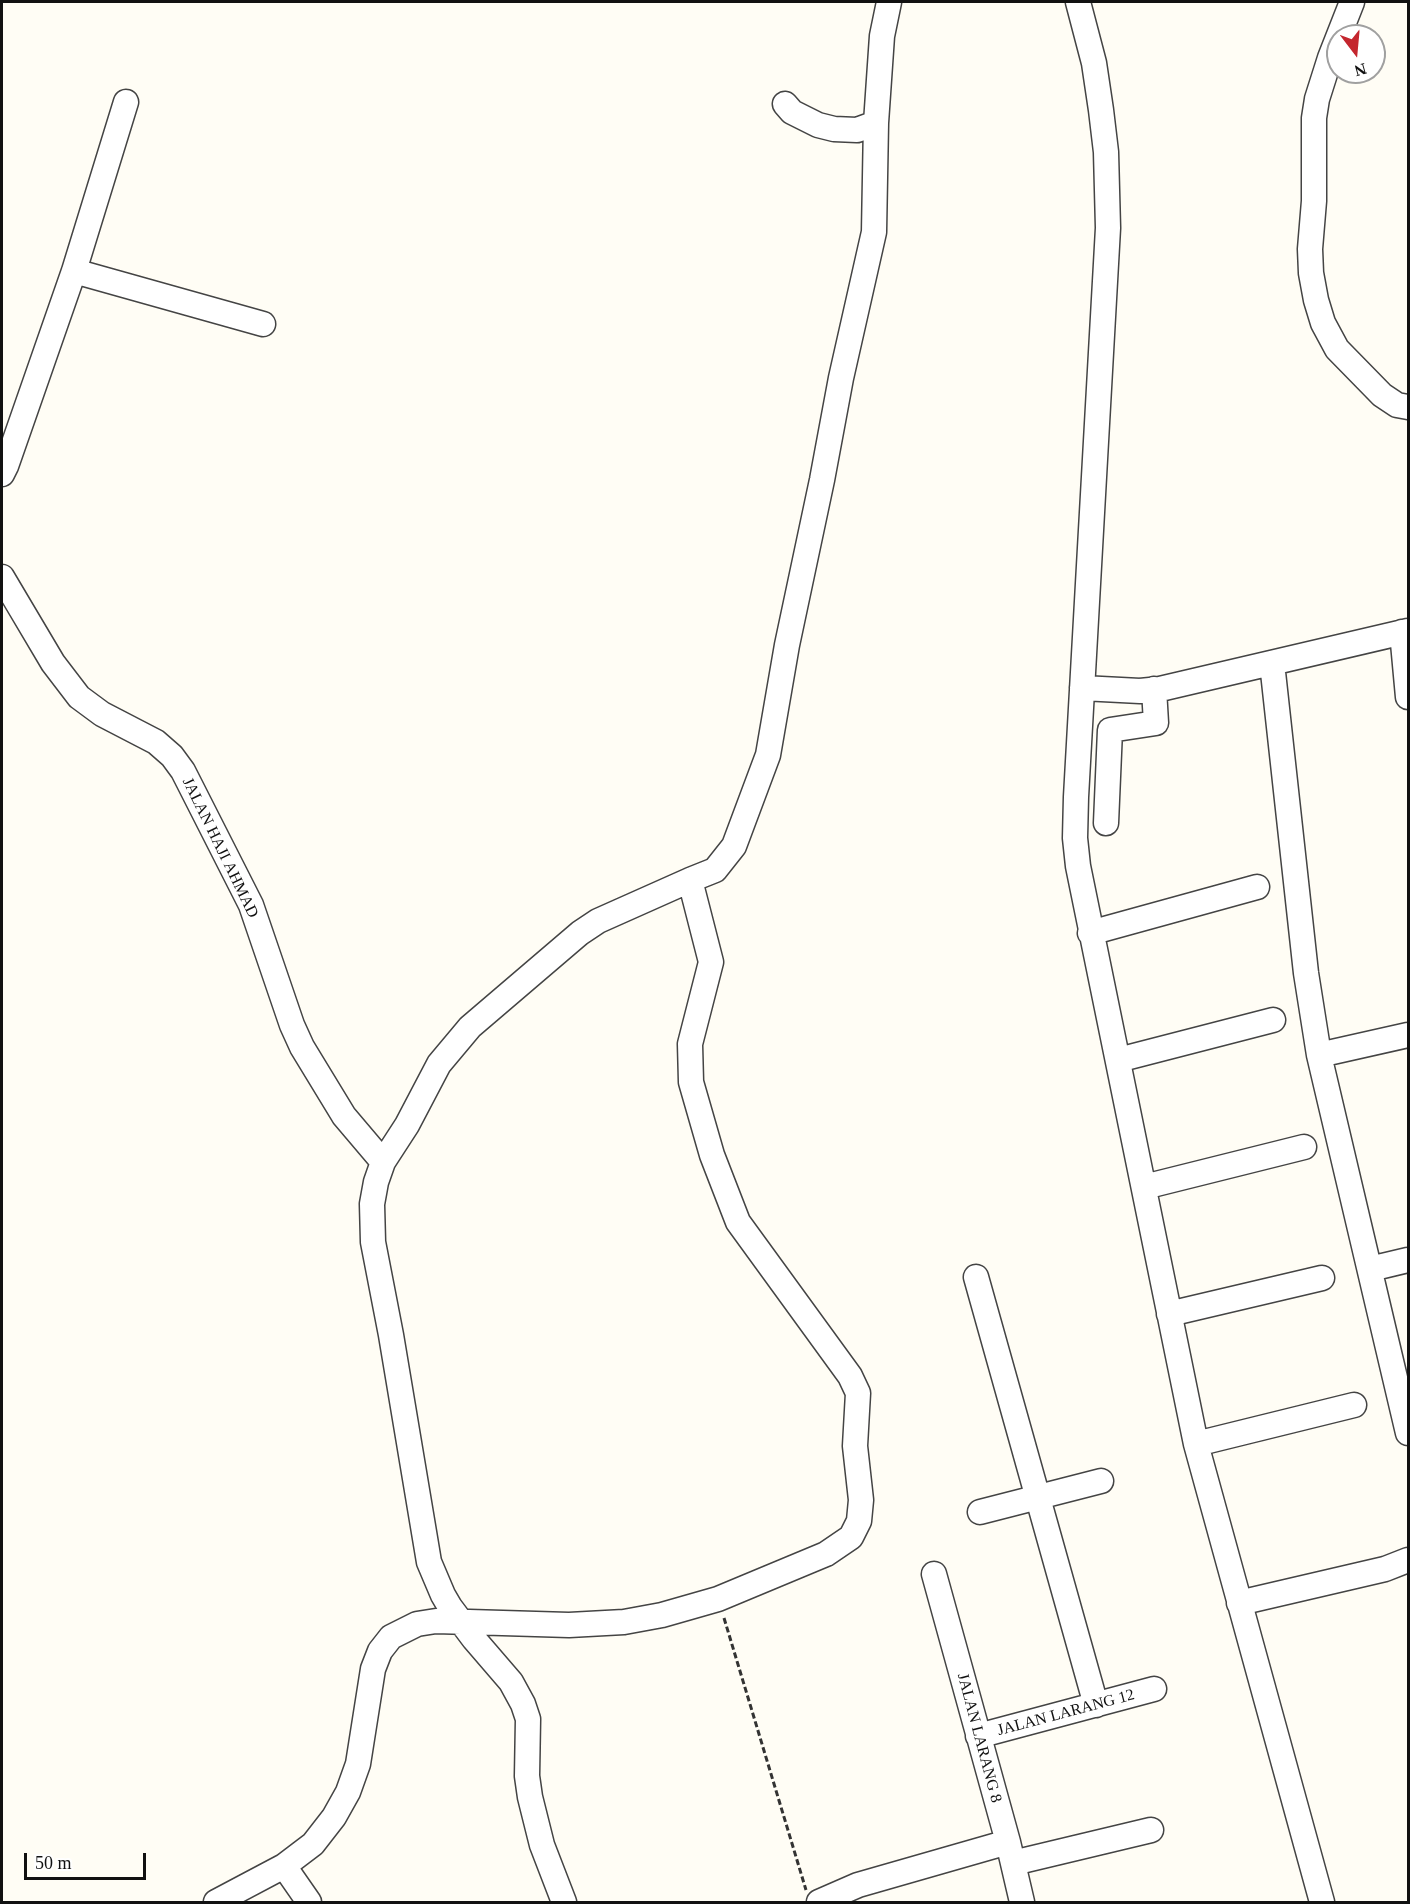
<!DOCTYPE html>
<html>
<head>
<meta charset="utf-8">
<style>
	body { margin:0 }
	#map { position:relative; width:1410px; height:1904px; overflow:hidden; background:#fffdf5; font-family:Georgia,serif }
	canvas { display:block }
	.frame { position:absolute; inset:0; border:3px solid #111; pointer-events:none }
	.north { position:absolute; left:1326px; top:24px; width:60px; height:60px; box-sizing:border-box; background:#fff; border:2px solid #a0a0a0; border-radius:50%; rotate:164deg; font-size:16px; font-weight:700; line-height:24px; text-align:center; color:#111 }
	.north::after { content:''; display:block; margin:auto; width:21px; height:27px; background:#c4262e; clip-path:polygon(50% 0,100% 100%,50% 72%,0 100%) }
	.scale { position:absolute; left:24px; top:1853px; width:122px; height:27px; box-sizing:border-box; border:3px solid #111; border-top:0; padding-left:8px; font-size:18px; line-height:21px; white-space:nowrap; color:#111; -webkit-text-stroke:4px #fff; paint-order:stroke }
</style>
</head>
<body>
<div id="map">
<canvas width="1410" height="1904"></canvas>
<div class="frame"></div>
<div class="north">N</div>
<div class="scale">50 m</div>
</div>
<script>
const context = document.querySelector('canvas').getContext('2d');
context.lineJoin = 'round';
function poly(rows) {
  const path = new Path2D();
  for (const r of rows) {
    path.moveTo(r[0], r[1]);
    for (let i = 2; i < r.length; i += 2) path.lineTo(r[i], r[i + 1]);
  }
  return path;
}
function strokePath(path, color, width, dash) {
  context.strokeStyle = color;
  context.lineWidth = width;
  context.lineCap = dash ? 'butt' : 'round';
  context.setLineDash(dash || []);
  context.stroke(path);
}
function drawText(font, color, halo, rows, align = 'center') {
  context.font = font + ' Georgia,serif';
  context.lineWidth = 6;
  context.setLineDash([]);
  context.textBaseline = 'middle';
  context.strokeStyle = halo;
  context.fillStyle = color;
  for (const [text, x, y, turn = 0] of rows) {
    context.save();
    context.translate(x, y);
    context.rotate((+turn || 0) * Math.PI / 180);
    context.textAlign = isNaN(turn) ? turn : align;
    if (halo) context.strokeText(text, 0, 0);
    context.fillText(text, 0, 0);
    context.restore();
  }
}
const path = poly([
	[724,1618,806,1890]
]);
const minor = poly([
	[1078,2,1094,63,1101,110,1106,152,1108,228,1076,797,1075,838,1078,866,1196,1444,1322,1902],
	[1352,2,1330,58,1317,99,1314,118,1314,201,1310,249,1311,273,1316,300,1323,323,1337,349,1382,395,1397,405,1408,407],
	[785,104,792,112,818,125,834,129,857,130,876,123],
	[74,271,263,324],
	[2,474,6,466,74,271,126,102],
	[2,577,53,663,79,697,102,714,156,742,172,756,183,771,251,905,292,1025,302,1047,344,1116,383,1162],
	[1402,632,1408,697],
	[1272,663,1306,973,1319,1055,1408,1433],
	[1082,688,1140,691,1160,689,1408,631],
	[1106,823,1110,730,1156,723,1154,689],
	[1090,933,1257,887],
	[1319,1055,1408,1035],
	[1118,1060,1273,1020],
	[1144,1187,1304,1147],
	[1370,1269,1408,1260],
	[976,1277,1096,1705],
	[1169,1314,1322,1278],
	[1196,1444,1354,1405],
	[980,1512,1101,1481],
	[934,1574,1008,1842,1022,1902],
	[1239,1603,1385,1569,1408,1560],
	[978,1736,1154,1689],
	[1013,1863,1151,1830],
	[284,1866,309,1902],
	[216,1902,284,1866,313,1844,334,1817,348,1792,358,1764,373,1669,380,1651,391,1637,417,1624,436,1621,569,1625,624,1622,662,1615,718,1599,826,1554,851,1537,859,1521,861,1500,855,1446,858,1393,850,1376,738,1222,712,1155,691,1082,690,1044,711,962,690,880,715,870,734,846,768,755,787,645,822,480,841,378,874,232,876,123,882,36,889,2],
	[564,1902,542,1845,530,1797,527,1776,528,1719,523,1704,511,1682,474,1639,450,1607,443,1595,429,1562,391,1335,373,1242,372,1204,376,1182,383,1162,407,1125,439,1064,470,1027,580,933,598,921,690,880],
	[819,1902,858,1885,1008,1842]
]);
const streetNames = [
	["JALAN HAJI AHMAD",220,848,64],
	["JALAN LARANG 12",1066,1713,-15],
	["JALAN LARANG 8",979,1738,75]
];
strokePath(minor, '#444', 27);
strokePath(path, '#333', 3, [6, 3]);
strokePath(minor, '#fff', 24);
drawText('16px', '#111', '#fff', streetNames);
</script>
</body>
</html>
